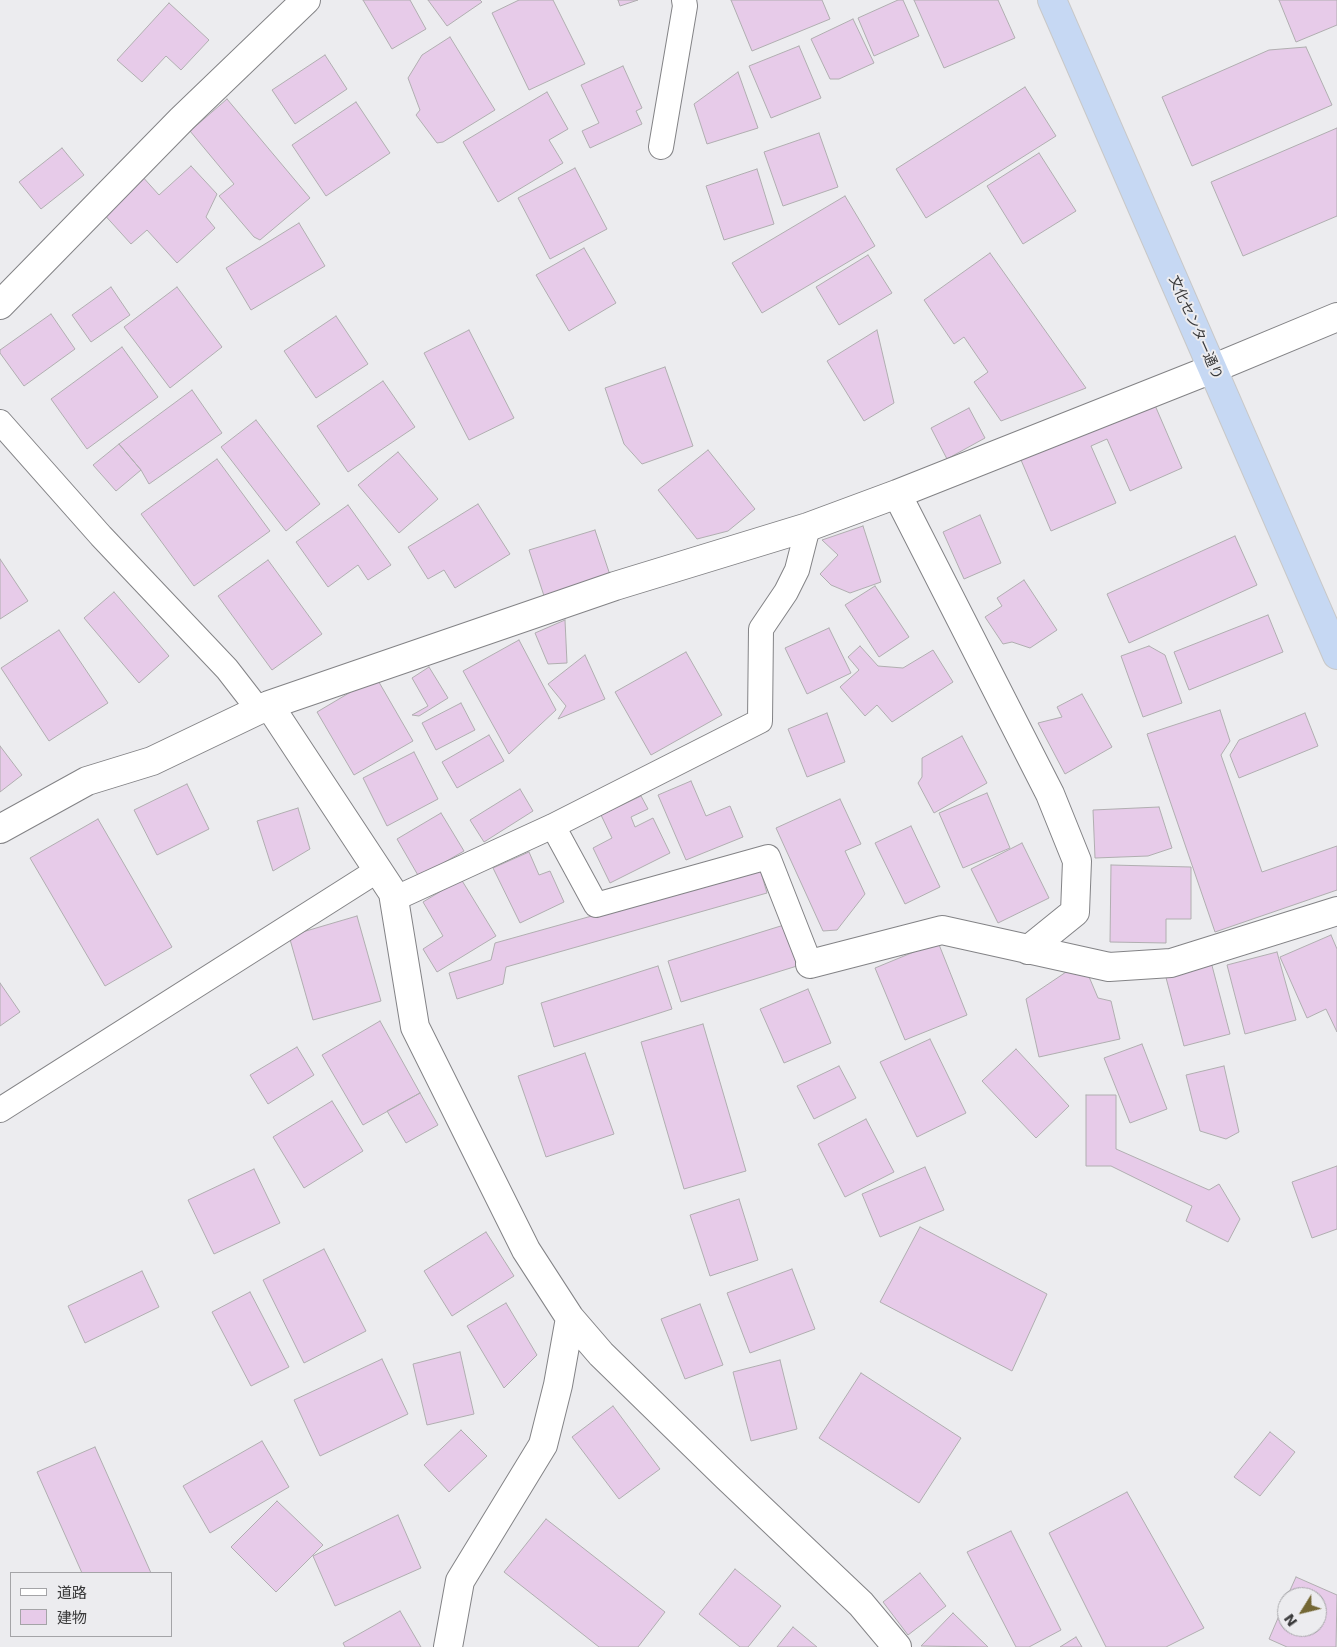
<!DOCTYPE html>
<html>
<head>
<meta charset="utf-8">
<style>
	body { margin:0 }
	#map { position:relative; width:1337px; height:1647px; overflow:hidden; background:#ececef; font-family:"DejaVu Sans","Noto Sans JP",sans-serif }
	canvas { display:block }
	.legend { position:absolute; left:10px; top:1572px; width:162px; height:65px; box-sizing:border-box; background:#ececef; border:1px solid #a4a4a7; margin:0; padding:6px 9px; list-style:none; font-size:15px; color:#39393a }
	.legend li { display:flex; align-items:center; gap:10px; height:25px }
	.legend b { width:25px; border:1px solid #a4a4a7 }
	.north { position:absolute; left:1277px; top:1587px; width:50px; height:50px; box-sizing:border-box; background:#ececef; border:1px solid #a4a4a7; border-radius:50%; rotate:234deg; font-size:14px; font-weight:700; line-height:20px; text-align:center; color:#39393a }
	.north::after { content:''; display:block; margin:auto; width:18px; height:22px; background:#746734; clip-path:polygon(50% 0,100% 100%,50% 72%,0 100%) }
</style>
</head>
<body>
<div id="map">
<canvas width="1337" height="1647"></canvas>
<ul class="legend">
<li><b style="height:6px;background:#fff"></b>道路</li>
<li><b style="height:14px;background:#e7cbe9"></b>建物</li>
</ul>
<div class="north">N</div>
</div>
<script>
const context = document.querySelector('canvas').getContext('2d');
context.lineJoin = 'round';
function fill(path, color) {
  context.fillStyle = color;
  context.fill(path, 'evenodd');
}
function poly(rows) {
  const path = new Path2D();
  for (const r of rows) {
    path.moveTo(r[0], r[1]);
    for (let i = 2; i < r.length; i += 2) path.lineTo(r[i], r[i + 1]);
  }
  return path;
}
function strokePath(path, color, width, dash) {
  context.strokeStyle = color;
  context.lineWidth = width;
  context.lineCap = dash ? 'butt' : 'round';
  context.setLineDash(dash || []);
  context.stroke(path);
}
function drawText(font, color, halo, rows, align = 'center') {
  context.font = font + ' "DejaVu Sans","Noto Sans JP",sans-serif';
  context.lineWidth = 4;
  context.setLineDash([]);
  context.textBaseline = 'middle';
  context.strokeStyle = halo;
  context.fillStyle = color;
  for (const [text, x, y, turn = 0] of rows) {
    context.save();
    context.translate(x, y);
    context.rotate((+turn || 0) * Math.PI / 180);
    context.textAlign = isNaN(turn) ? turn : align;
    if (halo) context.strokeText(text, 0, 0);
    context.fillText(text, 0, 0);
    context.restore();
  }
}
const building = poly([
	[363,0,410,0,426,29,392,49,363,0],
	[428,0,480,0,482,2,447,26,428,0],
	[519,0,553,0,585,64,529,90,492,13,519,0],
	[618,0,638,0,620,6,618,0],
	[731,0,822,0,830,19,752,51,731,0],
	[898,0,903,0,919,36,874,56,858,18,898,0],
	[914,0,998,0,1015,38,944,68,914,0],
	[1279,0,1337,0,1337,25,1296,42,1279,0],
	[169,3,209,40,181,70,166,56,142,82,117,60,169,3],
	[853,19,874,63,839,79,830,79,811,39,853,19],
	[450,37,495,110,443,142,437,143,416,115,420,110,408,78,422,55,450,37],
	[799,46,821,98,771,118,749,66,799,46],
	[1306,47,1332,105,1192,166,1162,97,1269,50,1306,47],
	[325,55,347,89,295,124,272,90,325,55],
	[623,66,642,108,636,111,642,124,590,148,582,131,599,123,581,85,623,66],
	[738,72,758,128,707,144,694,104,738,72],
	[1025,87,1056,136,926,218,896,169,1025,87],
	[547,92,568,129,549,140,563,163,498,202,463,142,547,92],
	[227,99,310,198,260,240,254,237,219,196,234,184,190,131,227,99],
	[356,102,390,153,326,196,292,145,356,102],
	[1337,128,1337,216,1243,256,1211,182,1337,128],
	[819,133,838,187,783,206,764,152,819,133],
	[62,148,84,175,41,209,19,182,62,148],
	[1039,153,1076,211,1023,244,987,186,1039,153],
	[191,166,217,194,206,217,215,228,177,263,147,230,131,244,101,211,141,175,159,195,191,166],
	[575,168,607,229,550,259,518,198,575,168],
	[757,169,774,224,724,240,706,186,757,169],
	[845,196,875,246,762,313,732,263,845,196],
	[299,223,325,266,251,310,226,268,299,223],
	[584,248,616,303,569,331,536,275,584,248],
	[990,253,1086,388,1001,421,974,382,988,372,964,337,954,344,924,300,990,253],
	[868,255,892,293,839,325,816,287,868,255],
	[111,287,130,315,91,342,72,315,111,287],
	[177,287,222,347,170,388,124,327,177,287],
	[51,314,75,349,24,386,0,353,0,350,51,314],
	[336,316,368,364,316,398,284,351,336,316],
	[469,330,514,418,469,440,424,353,469,330],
	[877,330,894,403,864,421,827,361,877,330],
	[122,347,158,397,87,449,51,399,122,347],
	[665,367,693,446,642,464,624,444,605,388,665,367],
	[383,381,415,427,348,472,317,426,383,381],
	[192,390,222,433,149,484,141,470,119,444,192,390],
	[1154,403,1182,468,1130,491,1107,439,1091,446,1116,503,1051,531,1021,460,1154,403],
	[969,408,985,438,947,459,931,428,969,408],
	[256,420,320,504,286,531,221,447,256,420],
	[119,444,141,470,116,491,93,465,119,444],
	[708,450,755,509,728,531,697,539,658,490,708,450],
	[398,452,438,499,399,533,358,485,398,452],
	[217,459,270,531,194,586,141,514,217,459],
	[478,504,510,554,455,588,444,570,428,579,408,547,478,504],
	[348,505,391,565,368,580,358,565,328,587,296,542,348,505],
	[980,515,1001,563,964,579,943,532,980,515],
	[863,526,881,582,850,593,831,585,820,574,838,555,822,540,863,526],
	[595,530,612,581,546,602,529,550,595,530],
	[1235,536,1257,585,1129,643,1107,594,1235,536],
	[0,559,28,601,0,619,0,559],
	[268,560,322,634,272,670,218,596,268,560],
	[1024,580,1057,630,1030,648,1012,642,1003,644,985,617,1002,606,997,598,1024,580],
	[875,586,909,637,879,657,845,605,875,586],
	[114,592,169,656,139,683,84,618,114,592],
	[1268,615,1283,652,1189,690,1174,652,1268,615],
	[565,620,567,663,548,664,535,633,565,620],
	[829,628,851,673,807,694,785,648,829,628],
	[59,630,108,703,49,741,1,668,59,630],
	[519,640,556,710,509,754,463,671,519,640],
	[860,646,878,666,903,668,933,650,953,682,892,722,877,705,865,716,840,687,859,670,848,657,860,646],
	[1149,646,1165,655,1182,703,1143,717,1121,656,1149,646],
	[686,652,722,715,651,755,615,692,686,652],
	[585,655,605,699,558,719,566,706,548,684,585,655],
	[429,667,448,698,419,716,412,715,428,706,412,678,429,667],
	[376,677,413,741,354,775,317,712,376,677],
	[1082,694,1112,747,1065,774,1038,723,1062,717,1057,707,1082,694],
	[461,703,475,730,436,750,422,723,461,703],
	[1220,710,1230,741,1221,755,1262,872,1337,846,1337,890,1215,932,1147,734,1220,710],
	[827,713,845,762,807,777,788,729,827,713],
	[1305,713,1318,746,1239,778,1230,755,1239,740,1305,713],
	[489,735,504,761,457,788,442,762,489,735],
	[962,736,987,783,934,813,918,783,922,777,922,758,962,736],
	[0,746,22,775,0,792,0,746],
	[414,752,438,799,387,826,363,778,414,752],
	[691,781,706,816,730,806,743,837,686,860,658,795,691,781],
	[187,784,209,829,157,855,134,810,187,784],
	[520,789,533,811,484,842,470,820,520,789],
	[987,793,1010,848,963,868,939,813,987,793],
	[641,796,648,809,631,817,635,827,653,818,670,853,610,883,593,848,612,838,601,815,641,796],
	[840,799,861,844,845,851,865,894,837,930,823,931,776,828,840,799],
	[1159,807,1172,848,1148,856,1095,858,1093,810,1159,807],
	[298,808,310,849,273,871,257,821,298,808],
	[441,813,464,851,419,877,397,839,441,813],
	[98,819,172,947,105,986,30,858,98,819],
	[911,826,940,887,905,904,875,843,911,826],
	[1022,843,1049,898,998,923,971,869,1022,843],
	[529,852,539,875,550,871,564,902,520,923,493,868,529,852],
	[1111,865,1191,867,1191,919,1166,919,1166,943,1110,942,1111,865],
	[760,869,767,893,506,967,503,984,457,999,449,973,491,960,495,943,760,869],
	[461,879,496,936,437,972,423,949,443,936,423,902,461,879],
	[357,916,381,1001,313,1020,289,936,357,916],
	[784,925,797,966,681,1002,668,961,784,925],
	[1331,935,1337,949,1337,1032,1326,1009,1307,1018,1280,957,1331,935],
	[938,942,967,1015,905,1040,875,968,938,942],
	[1277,952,1296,1020,1245,1034,1227,965,1277,952],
	[1210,958,1230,1034,1184,1046,1164,970,1210,958],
	[658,966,672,1009,554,1047,541,1003,658,966],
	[1072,968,1087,972,1098,998,1111,1001,1120,1039,1039,1057,1026,999,1072,968],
	[0,983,20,1012,0,1026,0,983],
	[808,989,831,1043,784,1063,760,1009,808,989],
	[380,1021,420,1093,363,1125,322,1055,380,1021],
	[703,1024,746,1171,684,1189,641,1042,703,1024],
	[930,1039,966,1113,917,1137,880,1062,930,1039],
	[1142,1044,1167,1109,1130,1123,1104,1058,1142,1044],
	[297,1047,314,1075,268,1104,250,1075,297,1047],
	[1016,1049,1069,1106,1036,1138,982,1081,1016,1049],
	[585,1053,614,1134,546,1157,518,1076,585,1053],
	[839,1066,856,1098,814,1119,797,1086,839,1066],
	[1224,1066,1239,1132,1226,1139,1200,1131,1186,1075,1224,1066],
	[420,1093,438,1125,406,1143,387,1111,420,1093],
	[1086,1095,1116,1095,1116,1149,1209,1190,1219,1184,1240,1219,1228,1242,1186,1221,1192,1206,1111,1166,1086,1166,1086,1095],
	[332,1101,363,1151,304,1188,273,1137,332,1101],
	[866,1119,894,1172,845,1197,818,1144,866,1119],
	[1337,1166,1337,1229,1312,1238,1292,1182,1337,1166],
	[925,1167,944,1210,880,1237,862,1194,925,1167],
	[254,1169,280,1223,214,1254,188,1200,254,1169],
	[739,1199,758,1260,710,1276,690,1215,739,1199],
	[920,1227,1047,1294,1012,1371,880,1302,920,1227],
	[486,1232,514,1276,452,1316,424,1271,486,1232],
	[324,1249,366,1331,304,1363,263,1280,324,1249],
	[792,1269,815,1329,750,1353,727,1293,792,1269],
	[142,1271,159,1307,85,1343,68,1306,142,1271],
	[250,1292,289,1367,251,1386,212,1312,250,1292],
	[506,1303,537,1355,504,1388,467,1326,506,1303],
	[700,1304,723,1365,685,1379,661,1319,700,1304],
	[460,1352,474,1414,427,1425,413,1364,460,1352],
	[382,1359,408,1414,320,1456,294,1400,382,1359],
	[780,1360,797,1429,751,1441,733,1372,780,1360],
	[861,1373,961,1438,919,1503,819,1438,861,1373],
	[613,1406,660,1469,619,1499,572,1437,613,1406],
	[461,1430,487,1456,449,1492,424,1465,461,1430],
	[1270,1432,1295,1452,1260,1496,1234,1477,1270,1432],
	[262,1441,289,1487,210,1533,183,1486,262,1441],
	[95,1447,151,1573,82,1573,37,1472,95,1447],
	[1127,1492,1204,1628,1166,1647,1106,1647,1049,1533,1127,1492],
	[277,1501,323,1545,276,1592,231,1547,277,1501],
	[398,1515,421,1568,335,1606,313,1556,398,1515],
	[546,1519,665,1612,638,1647,599,1647,504,1572,546,1519],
	[1011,1531,1061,1630,1029,1647,1016,1647,967,1552,1011,1531],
	[735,1569,781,1606,748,1647,740,1647,699,1614,735,1569],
	[920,1573,946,1606,908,1635,883,1602,920,1573],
	[1296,1577,1337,1595,1336,1647,1287,1647,1269,1639,1287,1597,1287,1627,1317,1627,1317,1597,1287,1597,1296,1577],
	[400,1611,421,1647,345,1647,343,1643,400,1611],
	[953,1613,988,1647,921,1646,953,1613],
	[793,1627,817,1647,777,1647,793,1627],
	[1076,1637,1082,1647,1060,1647,1076,1637]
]);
const service = poly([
	[661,147,685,6,684,0],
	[0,422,101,536,227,669,258,709],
	[553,826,596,905,768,857,810,964],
	[394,899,553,826,760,721,761,629,786,592,797,570,808,527],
	[0,1110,378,870]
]);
const minor = poly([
	[0,305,182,119,306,0],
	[897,494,1050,794,1077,861,1075,912,1028,950],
	[269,705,393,893,415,1027,526,1250,570,1318,601,1354,726,1476,861,1604,897,1647],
	[0,829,87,781,152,761,269,705,615,586,808,527,897,494,1212,369,1337,317],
	[810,964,942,930,1109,967,1171,963,1337,911],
	[448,1647,460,1581,543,1445,558,1385,570,1318]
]);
const trunk = poly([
	[1052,0,1337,655]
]);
const streetNames = [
	["文化センター通り",1195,328,66]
];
fill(building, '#e7cbe9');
strokePath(building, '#b0aeb0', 1);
strokePath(service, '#838386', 26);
strokePath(minor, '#838386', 30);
strokePath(trunk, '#c8c8c8', 30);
strokePath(service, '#fff', 24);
strokePath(minor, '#fff', 28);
strokePath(trunk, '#c6d8f3', 28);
drawText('14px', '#39393a', '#ececef', streetNames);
</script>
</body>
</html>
